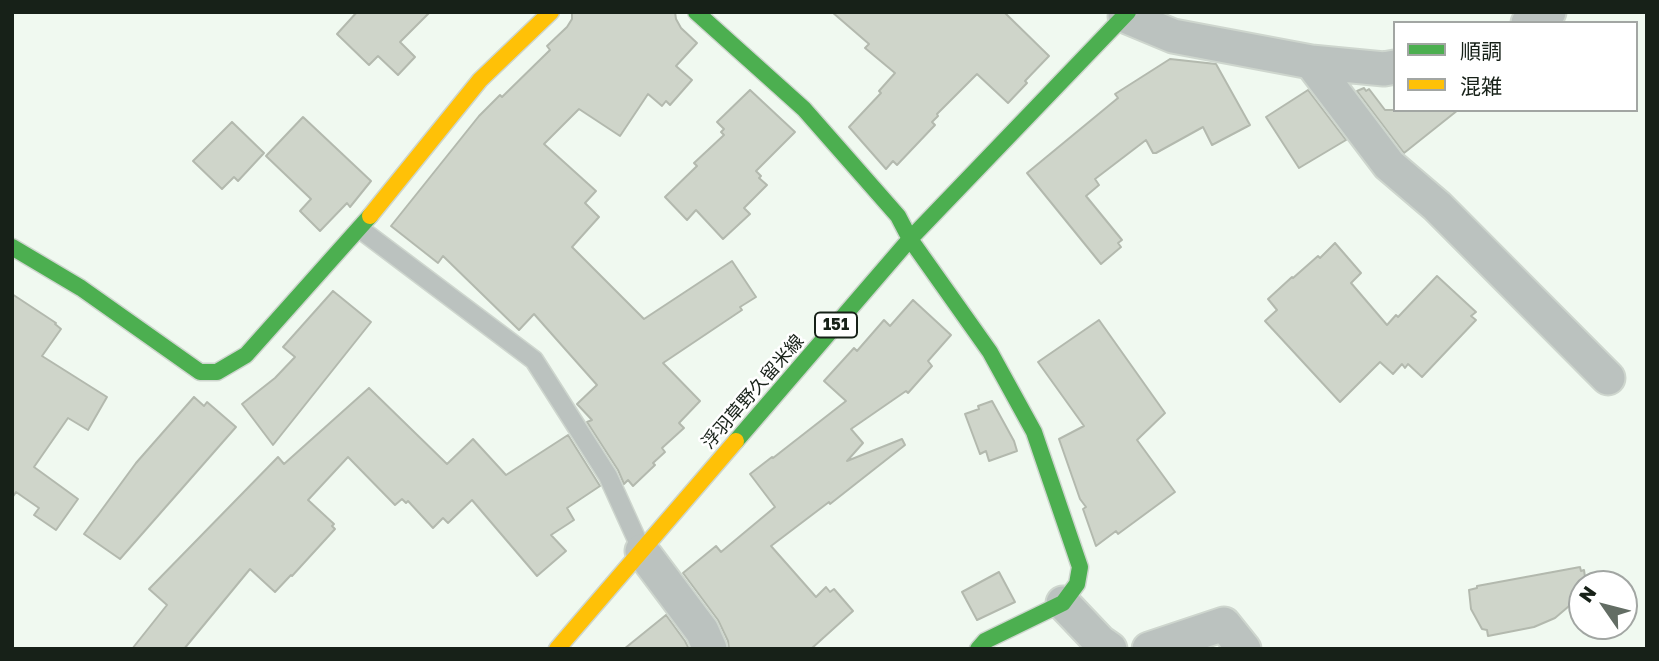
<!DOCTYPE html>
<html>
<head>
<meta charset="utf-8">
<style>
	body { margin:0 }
	#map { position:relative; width:1659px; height:661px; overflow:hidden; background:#f0f9f0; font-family:"Golos Text","Noto Sans JP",sans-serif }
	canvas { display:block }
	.frame { position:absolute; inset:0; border:14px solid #172118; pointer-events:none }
	.legend { position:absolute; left:1393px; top:21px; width:245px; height:91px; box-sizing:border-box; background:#fff; border:2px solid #a2a6a3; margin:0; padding:9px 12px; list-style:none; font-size:21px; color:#172118 }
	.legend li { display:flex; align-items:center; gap:14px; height:35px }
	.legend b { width:35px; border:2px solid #a2a6a3 }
	.north { position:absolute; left:1568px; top:570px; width:70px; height:70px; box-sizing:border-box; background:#fff; border:2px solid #a2a6a3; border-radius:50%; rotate:305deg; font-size:19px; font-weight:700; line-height:28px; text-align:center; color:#172118 }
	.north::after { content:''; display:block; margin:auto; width:24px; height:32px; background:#636d64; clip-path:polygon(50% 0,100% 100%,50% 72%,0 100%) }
</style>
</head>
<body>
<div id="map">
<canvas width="1659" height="661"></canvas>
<div class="frame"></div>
<ul class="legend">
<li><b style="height:9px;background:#4caf50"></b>順調</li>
<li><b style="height:9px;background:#ffc107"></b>混雑</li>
</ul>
<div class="north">N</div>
</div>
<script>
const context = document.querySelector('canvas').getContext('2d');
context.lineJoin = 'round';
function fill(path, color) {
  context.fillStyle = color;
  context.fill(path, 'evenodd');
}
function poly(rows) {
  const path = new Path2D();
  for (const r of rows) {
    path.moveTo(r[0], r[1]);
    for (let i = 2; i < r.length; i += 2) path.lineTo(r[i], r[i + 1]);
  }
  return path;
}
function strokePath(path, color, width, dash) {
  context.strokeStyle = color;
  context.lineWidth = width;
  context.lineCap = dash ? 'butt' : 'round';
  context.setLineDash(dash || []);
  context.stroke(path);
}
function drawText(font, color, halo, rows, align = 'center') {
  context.font = font + ' "Golos Text","Noto Sans JP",sans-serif';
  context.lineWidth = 5;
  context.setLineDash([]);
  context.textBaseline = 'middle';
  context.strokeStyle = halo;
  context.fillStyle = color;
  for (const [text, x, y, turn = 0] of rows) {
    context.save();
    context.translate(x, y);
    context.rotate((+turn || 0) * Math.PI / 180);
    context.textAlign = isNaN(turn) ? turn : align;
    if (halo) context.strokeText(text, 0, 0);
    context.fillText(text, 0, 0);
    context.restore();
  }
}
const building = poly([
	[357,12,430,12,400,42,415,57,398,75,378,56,369,65,337,34,357,12],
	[572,12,675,12,676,19,681,28,697,43,676,66,692,80,670,105,666,101,662,106,648,94,620,136,579,109,544,144,596,191,585,203,599,217,572,247,644,319,732,261,756,297,740,307,742,310,663,363,700,401,679,423,684,428,662,448,665,452,653,463,655,465,633,486,628,480,624,484,618,470,587,422,592,420,577,404,597,385,534,314,519,330,443,256,438,263,391,226,479,116,500,95,502,97,550,50,547,46,567,27,572,19,572,12],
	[832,12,1004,12,1049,56,1025,81,1027,83,1008,103,977,74,937,114,938,116,932,122,935,125,897,165,893,161,886,169,849,127,881,93,879,91,895,73,865,48,869,44,832,12],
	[1170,59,1216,64,1250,125,1212,145,1203,127,1156,153,1153,153,1146,140,1095,179,1099,185,1086,196,1122,240,1118,243,1121,247,1101,264,1027,173,1118,98,1115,94,1170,59],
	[1364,88,1366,91,1369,89,1385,110,1458,110,1404,153,1357,91,1364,88],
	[750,90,795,132,756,171,761,176,759,178,767,185,744,208,750,214,723,239,696,210,687,220,665,197,697,166,694,163,724,135,721,132,724,129,717,122,750,90],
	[1308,90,1346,140,1299,168,1266,117,1308,90],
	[303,117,371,181,350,207,347,203,320,231,300,211,311,199,266,156,303,117],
	[232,122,264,153,238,181,234,177,222,189,193,161,232,122],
	[1335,243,1361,273,1351,283,1387,325,1396,315,1398,317,1437,276,1476,312,1471,316,1476,320,1422,377,1408,364,1405,368,1402,364,1393,374,1380,362,1340,402,1265,321,1277,310,1268,299,1292,277,1293,278,1318,256,1320,258,1335,243],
	[333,291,371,322,273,445,242,404,275,378,295,357,283,347,333,291],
	[12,294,56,323,55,324,61,329,42,356,107,397,88,430,68,418,34,467,78,499,56,530,34,515,39,508,16,492,12,498,12,294],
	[913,300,951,335,928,361,932,366,908,393,906,391,851,429,863,443,847,461,902,439,905,445,830,504,829,502,771,546,816,597,826,587,830,592,834,589,853,611,811,649,729,649,728,641,718,620,683,573,716,546,721,552,775,507,750,474,772,457,773,458,846,401,824,381,854,348,857,351,884,320,890,326,913,300],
	[1099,320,1165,413,1137,440,1175,492,1118,534,1116,531,1096,546,1083,509,1086,507,1080,499,1059,439,1084,426,1038,362,1099,320],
	[369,388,447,464,473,439,506,475,568,435,600,486,567,508,574,520,551,535,566,551,537,576,472,500,448,523,443,518,433,528,408,501,406,503,402,499,395,505,348,457,308,500,334,524,332,526,335,529,292,576,291,575,275,592,250,569,184,649,132,649,167,605,149,589,278,457,284,464,369,388],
	[194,397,204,406,207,402,236,427,120,559,84,534,136,463,194,397],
	[992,401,1014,441,1017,451,989,461,986,451,980,454,965,414,979,409,978,406,992,401],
	[1580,567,1581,571,1584,570,1586,584,1582,584,1582,595,1555,618,1534,627,1488,636,1487,630,1482,629,1471,609,1469,590,1477,588,1477,586,1580,567],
	[999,572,1015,602,977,620,962,592,999,572],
	[666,615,685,641,689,649,624,649,666,615]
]);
const lane = poly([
	[360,229,534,360,608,476,642,551]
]);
const street = poly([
	[1125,16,1173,36,1311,62,1384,69,1395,67],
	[1528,23,1549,12],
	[1311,62,1389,165,1437,206,1608,378],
	[642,551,702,631,710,649],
	[1063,603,1100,642,1110,649],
	[1149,649,1224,624,1244,649]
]);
const fast = poly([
	[696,12,804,109,898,216,910,239,990,352,1034,432,1080,567,1077,584,1063,603,985,641,978,649],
	[12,247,81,288,200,372,217,372,246,355,370,216],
	[736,441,910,239,1128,12]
]);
const slow = poly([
	[370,216,480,80,551,12],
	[557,649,736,441]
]);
const shields = [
	[836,325,42]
];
const shieldNames = [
	["151",836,325]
];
const streetNames = [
	["浮羽草野久留米線",753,392,-49]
];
fill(building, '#cfd5ca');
strokePath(building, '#b3b9ae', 2);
strokePath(lane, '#ced6ce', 21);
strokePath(street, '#ced6ce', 37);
strokePath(fast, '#ced6ce', 19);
strokePath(slow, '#ced6ce', 19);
strokePath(lane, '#bbc2bf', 18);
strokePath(street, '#bbc2bf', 33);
strokePath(fast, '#4caf50', 16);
strokePath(slow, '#ffc107', 16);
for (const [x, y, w] of shields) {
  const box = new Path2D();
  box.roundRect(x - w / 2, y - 12.5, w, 25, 5);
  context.fillStyle = '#fff';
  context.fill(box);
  strokePath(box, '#172118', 2);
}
drawText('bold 16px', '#172118', null, shieldNames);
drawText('18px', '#172118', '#fff', streetNames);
</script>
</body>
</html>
